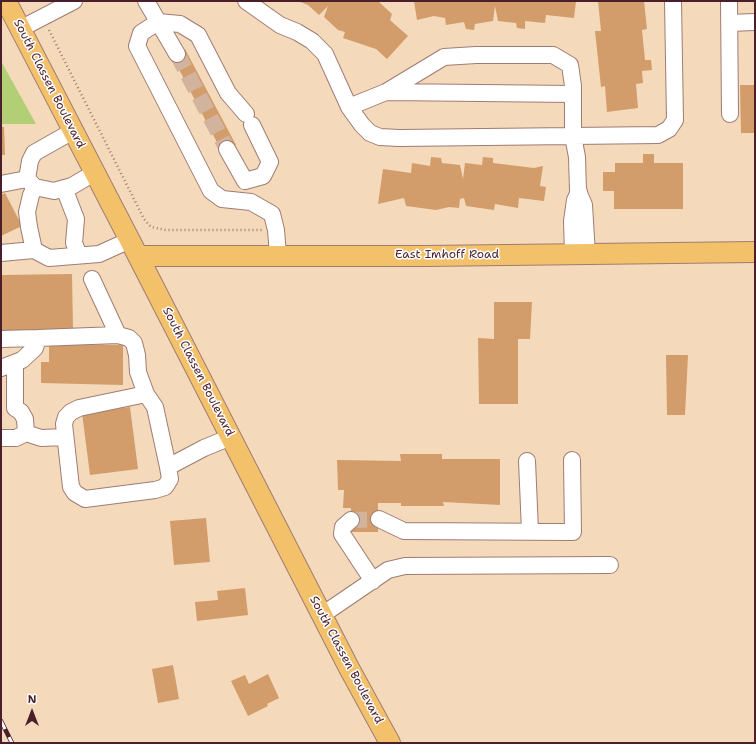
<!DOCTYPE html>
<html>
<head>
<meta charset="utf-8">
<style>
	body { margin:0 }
	#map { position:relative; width:756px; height:744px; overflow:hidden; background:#f4d9bb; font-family:"Shantell Sans",sans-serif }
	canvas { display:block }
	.frame { position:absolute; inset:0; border:2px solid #4a1f2b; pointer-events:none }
	.north { position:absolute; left:12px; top:692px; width:40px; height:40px; -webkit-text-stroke:3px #fff; paint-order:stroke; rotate:0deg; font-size:11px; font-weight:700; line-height:16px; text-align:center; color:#4a1f2b }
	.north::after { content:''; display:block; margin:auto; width:14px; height:18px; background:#4a1f2b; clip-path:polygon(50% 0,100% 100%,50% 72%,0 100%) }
</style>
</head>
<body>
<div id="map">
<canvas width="756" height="744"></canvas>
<div class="frame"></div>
<div class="north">N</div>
</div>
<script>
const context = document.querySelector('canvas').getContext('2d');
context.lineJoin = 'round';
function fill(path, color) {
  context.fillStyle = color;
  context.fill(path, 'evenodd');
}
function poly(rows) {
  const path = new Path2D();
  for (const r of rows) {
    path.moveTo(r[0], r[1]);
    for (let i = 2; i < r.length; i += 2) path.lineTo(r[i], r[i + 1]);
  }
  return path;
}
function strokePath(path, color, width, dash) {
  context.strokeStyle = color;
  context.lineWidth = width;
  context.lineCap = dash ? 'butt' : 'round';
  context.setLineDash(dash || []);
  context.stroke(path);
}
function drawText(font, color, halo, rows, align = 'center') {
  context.font = font + ' "Shantell Sans",sans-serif';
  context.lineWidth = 3;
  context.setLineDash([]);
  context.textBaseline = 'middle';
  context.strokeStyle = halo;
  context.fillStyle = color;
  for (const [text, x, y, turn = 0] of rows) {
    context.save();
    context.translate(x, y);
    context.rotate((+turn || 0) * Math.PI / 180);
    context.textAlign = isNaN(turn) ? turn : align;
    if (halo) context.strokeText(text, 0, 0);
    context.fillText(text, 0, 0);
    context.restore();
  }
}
const green = poly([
	[1,61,36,124,1,124]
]);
const building = poly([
	[298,1,378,1,392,14,390,20,408,36,387,59,376,49,343,38,345,32,338,30,324,17,328,6,319,15,308,5],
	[414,1,576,1,574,18,546,15,545,23,525,21,525,29,517,28,516,23,498,21,495,6,493,21,475,24,474,30,466,29,464,22,446,25,445,18,434,16,417,20],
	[598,1,644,1,647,29,642,30,645,60,651,60,652,70,642,71,643,83,636,84,638,108,607,112,605,86,601,87,595,31,601,31],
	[185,49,236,145,222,152,172,56],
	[740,85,755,85,755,133,741,133],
	[1,127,4,127,5,155,1,155],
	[643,154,654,154,654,163,683,163,683,209,614,209,614,191,603,191,603,172,615,172,615,163,643,163],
	[431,157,441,158,442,163,460,165,463,179,465,163,482,165,483,157,493,158,493,163,534,168,543,166,540,186,546,187,544,201,519,198,518,208,495,204,494,210,466,206,464,198,460,199,459,208,449,207,436,210,406,206,404,198,378,204,383,169,411,173,412,163,430,166],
	[5,193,22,226,1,236,1,195],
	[72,274,73,329,26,330,26,336,10,336,10,330,1,330,1,275],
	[494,302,532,302,530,339,518,339,518,404,479,404,478,338,494,339],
	[49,344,123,345,123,385,41,383,41,362,49,362],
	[666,355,688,355,685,415,667,415],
	[130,407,138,469,90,475,82,413],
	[400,454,442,454,442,459,500,459,500,505,443,502,444,506,401,506,401,503,378,503,378,532,351,532,351,508,343,508,344,490,338,490,337,460,401,461],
	[206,518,210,562,174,565,170,521],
	[245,588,248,615,197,621,195,602,218,600,217,591],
	[173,665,179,699,158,703,152,669],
	[268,674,279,698,267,704,268,706,248,716,231,681,245,675,249,684]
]);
const minorTunnel = poly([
	[177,54,227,149],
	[351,520,379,519]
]);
const path = poly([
	[49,30,144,219,151,227,166,230,262,230]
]);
const minor = poly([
	[146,1,177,54],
	[246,1,280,25,297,32,312,41,325,54,349,107,362,125,370,133,380,137,399,138,658,135,669,129,675,120,673,1],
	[729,1,730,114],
	[729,23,755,22],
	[20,29,74,1],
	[387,92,573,94],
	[349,107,386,92,444,57,476,55,553,55,570,65,573,86,573,136,577,157,578,191,584,205,587,254],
	[246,114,228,93,198,35,180,24,158,22,141,33,137,46,211,191,222,199,251,202,272,214,276,230,278,255],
	[73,131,34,153,30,161,27,179,35,187,54,191,72,186,94,173],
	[227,149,245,181,263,176,270,162,252,125],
	[1,184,27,179],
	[35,187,31,195,27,212,29,227,34,250,49,258,99,254,130,240],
	[64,188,76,219,74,243,79,255],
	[1,253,34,250],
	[573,254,572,221,575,200,579,192],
	[92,279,118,335],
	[1,339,38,338],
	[15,363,15,408,21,412,25,419,26,433],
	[1,368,22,360,35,348,38,338,118,335,129,338,134,343,137,355,138,372,146,394],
	[1,438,16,438,26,433,41,438,65,437],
	[527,461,530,531],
	[168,467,155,407,146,394,79,408,71,412,66,417,64,424,71,487,75,493,85,499,155,490,165,487,170,479,168,467,204,448,231,437],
	[379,519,404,531,573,532,572,460],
	[351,520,343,527,342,534,373,581],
	[322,615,388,570,405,566,610,565]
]);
const major = poly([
	[6,1,138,256,349,668,390,743],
	[138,256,425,256,755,252]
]);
const rail = poly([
	[1,721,12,743]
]);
const streetNames = [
	["South Classen Boulevard",49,84,63],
	["East Imhoff Road",447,255],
	["South Classen Boulevard",198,372,63],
	["South Classen Boulevard",346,660,62]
];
fill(green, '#b3cf75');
fill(building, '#d29d6a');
strokePath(minorTunnel, '#d2b49e', 16, [16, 8]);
strokePath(minor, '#9f7c73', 18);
strokePath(major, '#9f7c73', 22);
strokePath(path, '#9f7c73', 2.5, [1, 3]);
strokePath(minor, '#fff', 16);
strokePath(major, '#f4c16b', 20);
strokePath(rail, '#4a1f2b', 4.5);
strokePath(rail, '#fff', 3, [9]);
drawText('12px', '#4a1f2b', '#fff', streetNames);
</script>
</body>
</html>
